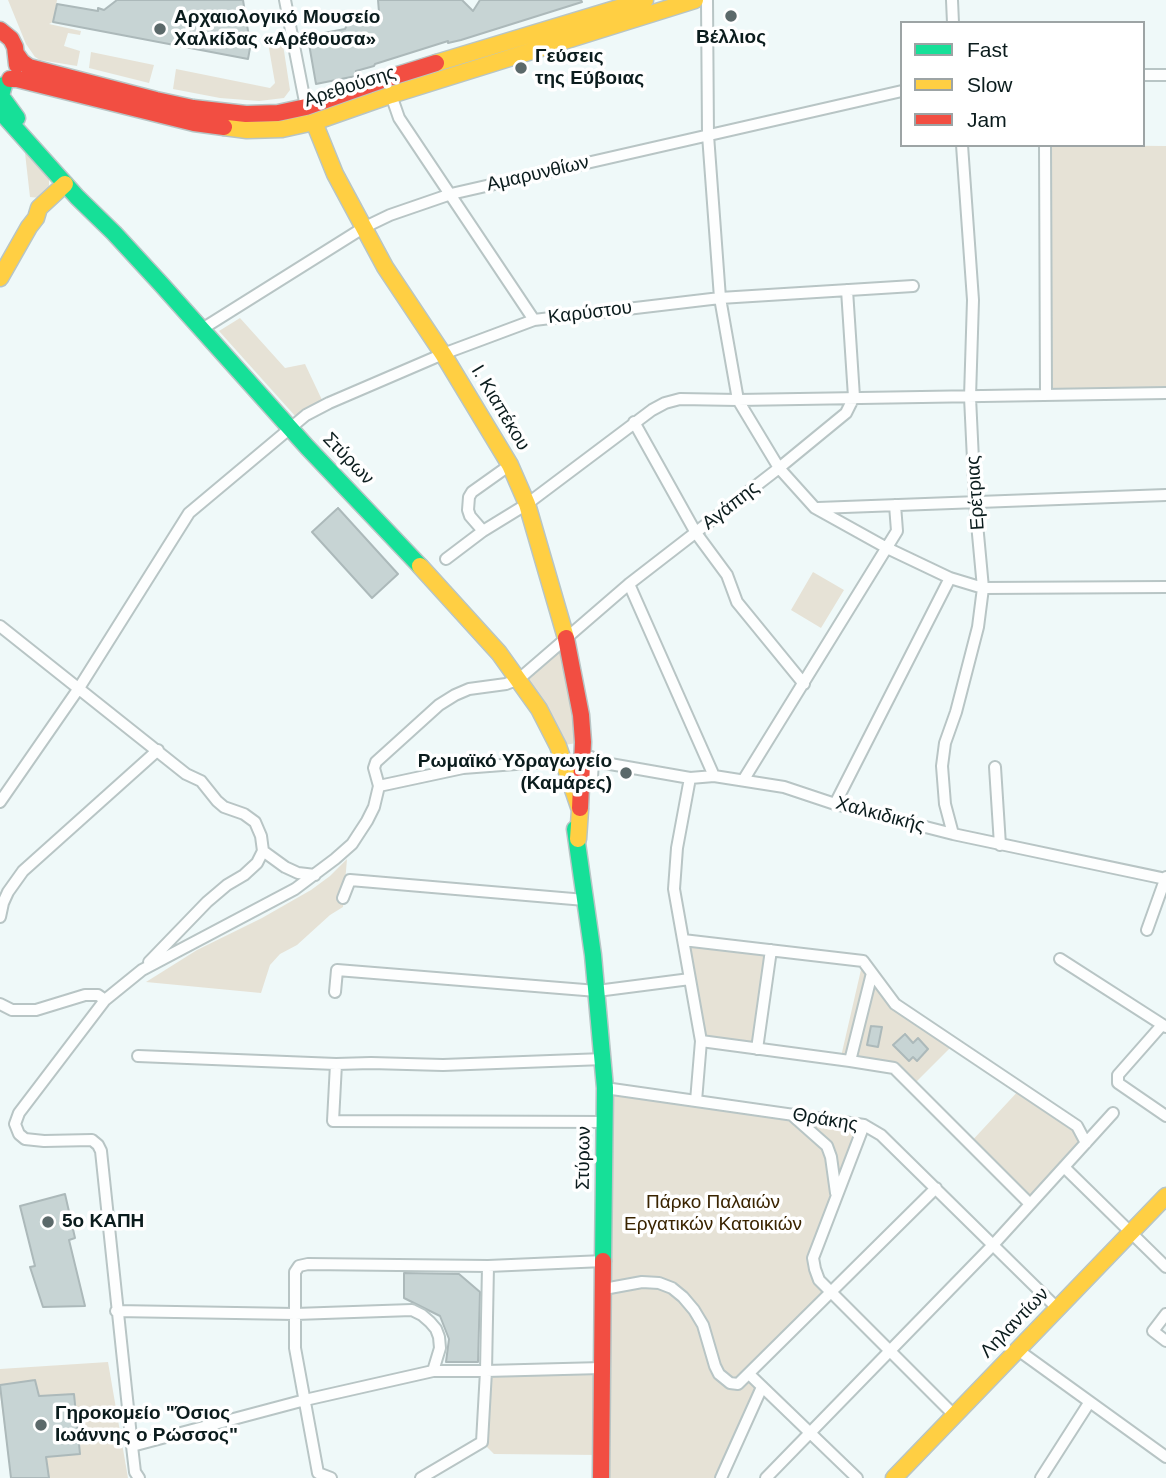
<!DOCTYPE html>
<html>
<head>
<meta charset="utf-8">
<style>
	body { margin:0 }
	#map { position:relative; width:1166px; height:1478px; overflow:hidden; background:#eff9f9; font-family:Arial,sans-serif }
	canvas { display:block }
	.legend { position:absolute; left:900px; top:21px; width:245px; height:126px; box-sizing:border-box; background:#fff; border:2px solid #9da4a5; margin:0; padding:9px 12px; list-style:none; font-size:21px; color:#0b1c1d }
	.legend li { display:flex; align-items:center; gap:14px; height:35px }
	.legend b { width:35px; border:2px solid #9da4a5 }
</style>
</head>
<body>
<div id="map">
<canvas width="1166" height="1478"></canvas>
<ul class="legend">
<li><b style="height:9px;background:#16e098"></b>Fast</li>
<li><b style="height:9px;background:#ffcf43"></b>Slow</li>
<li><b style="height:9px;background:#f24e42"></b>Jam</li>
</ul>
</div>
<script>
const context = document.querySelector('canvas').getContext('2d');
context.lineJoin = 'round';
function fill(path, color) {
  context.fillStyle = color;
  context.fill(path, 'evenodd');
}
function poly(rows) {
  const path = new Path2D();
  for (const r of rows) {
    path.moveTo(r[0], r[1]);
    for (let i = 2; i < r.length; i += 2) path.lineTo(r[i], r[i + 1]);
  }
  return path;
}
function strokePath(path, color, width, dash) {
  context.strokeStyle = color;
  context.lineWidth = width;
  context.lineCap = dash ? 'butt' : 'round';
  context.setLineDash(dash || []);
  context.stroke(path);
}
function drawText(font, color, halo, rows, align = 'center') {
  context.font = font + ' Arial,sans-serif';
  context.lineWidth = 7;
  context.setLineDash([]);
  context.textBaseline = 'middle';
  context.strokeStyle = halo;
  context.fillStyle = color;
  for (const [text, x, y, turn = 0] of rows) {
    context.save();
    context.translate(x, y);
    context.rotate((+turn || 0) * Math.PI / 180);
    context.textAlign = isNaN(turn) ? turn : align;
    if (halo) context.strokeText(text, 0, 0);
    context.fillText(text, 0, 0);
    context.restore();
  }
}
const green = poly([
	[8,0,57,0,53,22,49,24,81,31,80,35,68,33,64,46,80,51,77,66,40,60,35,57,26,44],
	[267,37,282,38,290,90,284,98,259,101,220,98,173,89,176,69,270,88,275,83],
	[91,52,154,65,149,83,89,68],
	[1045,145,1166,146,1166,393,1046,395],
	[25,153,49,179,49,189,40,198,30,197],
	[240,318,285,368,305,364,323,402,296,417,219,331],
	[813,572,844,590,821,628,791,610],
	[566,639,583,742,558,746,519,679],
	[347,859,343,907,330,915,297,945,280,954,270,965,261,993,146,982,197,950,262,918,311,890,330,876],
	[683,940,771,950,757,1049,701,1041],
	[863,961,895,1004,954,1044,912,1086,894,1068,840,1061],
	[605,1088,864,1125,813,1258,830,1291,749,1374,762,1387,721,1478,601,1478,601,1455,494,1454,482,1442,486,1371,602,1368],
	[1021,1088,1077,1126,1086,1143,1030,1204,969,1144],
	[108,1362,128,1478,11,1478,0,1394,0,1369]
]);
const building = poly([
	[117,0,243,0,249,37,252,37,248,59,53,22,57,4,98,11,98,8,104,10,117,0],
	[378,0,462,0,473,11,480,0,581,0,582,2,461,40,448,43,448,41,375,64,374,66,356,71,356,76,316,84,309,44,314,44,313,35,345,29,354,11,363,13,379,12,378,0],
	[338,508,398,574,372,598,312,532,338,508],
	[871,1026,882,1027,878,1047,867,1045,871,1026],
	[905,1034,913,1043,918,1038,928,1049,917,1061,913,1057,909,1061,893,1045,905,1034],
	[65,1194,75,1238,69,1240,85,1306,43,1307,30,1267,35,1266,20,1206,65,1194],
	[404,1273,459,1274,480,1292,478,1362,446,1362,449,1339,440,1316,404,1298,404,1273],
	[35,1380,39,1396,74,1394,80,1454,46,1457,49,1478,11,1478,0,1385,35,1380]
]);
const street = poly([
	[285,0,306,107],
	[707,0,708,135,720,298,738,400,779,468,815,508,887,548,950,578,983,588,1166,587],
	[952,0,953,23],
	[1143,75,1166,75],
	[391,95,399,118,534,320],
	[1045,145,1046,395],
	[202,329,363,228,390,215,451,194,902,91],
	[634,422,696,533,727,575,737,602,804,684],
	[510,465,472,492,469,497,468,510,470,516,483,531,527,504,652,410,665,403,680,399,738,400,1166,393],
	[818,508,1166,495],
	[446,559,483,531],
	[629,584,714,776],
	[0,626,186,774,201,781,217,801,224,807,244,814,255,822,261,836,263,851,257,863,244,875,227,885,207,902,149,962],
	[593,761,690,778,714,776,784,787,835,804,953,834,1166,879],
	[995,767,1000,845],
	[690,778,677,848,674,889,701,1041,696,1101],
	[744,779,897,531,895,505],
	[379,786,463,768,555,761],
	[581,793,592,778,593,761,591,757],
	[0,802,79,688,189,513,306,415,329,403,443,354,534,320,720,298,913,286],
	[835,804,950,578],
	[953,834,945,804,942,766,945,743,956,712,978,627,983,588,975,502,970,397,973,300,962,145],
	[263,851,285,867,298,873,315,875],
	[343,898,350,880,585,900],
	[0,917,3,903,8,892,23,871,158,750],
	[1147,930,1166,877],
	[683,940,863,961,895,1004,1077,1126,1086,1143],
	[1060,959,1166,1027],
	[335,992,337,970,597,991,690,979],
	[0,1004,12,1010,36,1010,85,995,98,995,105,1000],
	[1162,1025,1118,1075,1118,1083,1166,1116],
	[701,1041,850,1061,894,1068,1030,1204],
	[757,1049,771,950],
	[138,1056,336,1064,371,1063,443,1065,604,1059],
	[850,1061,872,973],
	[336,1064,333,1121,606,1122],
	[605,1088,864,1125,881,1135,1057,1308],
	[792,1115,827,1146,831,1157,836,1193],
	[864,1125,813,1258,815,1269,819,1280,954,1415],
	[1064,1167,1166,1267],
	[604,1289,642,1282,659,1283,672,1288,683,1297,694,1310,703,1325,715,1366,719,1374,730,1383,738,1384,936,1188],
	[116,1311,295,1314,412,1310,422,1315,430,1322,436,1329,439,1337,440,1348,433,1371],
	[1166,1314,1153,1331,1166,1341],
	[1018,1350,1166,1457],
	[749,1374,857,1478],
	[132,1446,305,1400,433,1371,486,1371,602,1368],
	[139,1478,135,1472,132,1446,101,1151,98,1145,92,1140,44,1141,25,1139,19,1134,15,1124,19,1113,105,1000,142,970,295,889,335,859,352,844,367,821,374,807,379,786,374,768,376,762,439,705,455,695,469,689,506,684,519,679,629,584,779,468,846,413,854,397,847,290],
	[331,1478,318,1473,295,1348,295,1272,299,1266,308,1264,488,1266,604,1261],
	[421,1478,482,1442,486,1371,488,1266],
	[721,1478,762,1387],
	[766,1478,993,1245,1113,1113],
	[1041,1478,1089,1403]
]);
const fast = poly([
	[4,85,1,96,17,118],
	[0,111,77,197,114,233,161,284,307,447,420,566],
	[575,829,593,955,605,1088,603,1261]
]);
const slow = poly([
	[436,63,645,0],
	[314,122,335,174,385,267,443,354,510,465,527,504,566,638],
	[224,127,247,130,282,129,314,122,391,95,695,0],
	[0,278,29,227,36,218,39,208,65,184],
	[420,566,499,653,539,709,558,746,580,810,578,839],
	[894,1478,1166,1196]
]);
const jam = poly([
	[0,30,11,39,15,47,17,65],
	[17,55,22,62,29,67,156,100,193,108,246,114,278,113,306,107,391,77,436,63],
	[10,79,17,79,194,123,224,127],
	[566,638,581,715,583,742,580,808],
	[601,1478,603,1261]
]);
const markers = [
	[731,16,7,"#5b696a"],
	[160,29,7,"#5b696a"],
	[521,68,7,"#5b696a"],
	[626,773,7,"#5b696a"],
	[48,1222,7,"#5b696a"],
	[41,1425,7,"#5b696a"]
];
const poiNames = [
	["Αρχαιολογικό Μουσείο",174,18],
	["Χαλκίδας «Αρέθουσα»",174,40],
	["Βέλλιος",731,38,"center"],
	["Γεύσεις",535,57],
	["της Εύβοιας",535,79],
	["Ρωμαϊκό Υδραγωγείο",612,762,"right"],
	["(Καμάρες)",612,784,"right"],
	["5ο ΚΑΠΗ",62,1222],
	["Γηροκομείο \"Όσιος",55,1414],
	["Ιωάννης ο Ρώσσος\"",55,1436]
];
const streetNames = [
	["Αρεθούσης",350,87,-18],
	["Αμαρυνθίων",538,174,-13],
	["Καρύστου",590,313,-7],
	["Ι. Κιαπέκου",500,408,59],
	["Στύρων",348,459,46],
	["Ερέτριας",976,493,-94],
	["Αγάπης",731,506,-38],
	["Χαλκιδικής",880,815,15],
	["Θράκης",825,1120,9],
	["Στύρων",584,1158,-89],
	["Ληλαντίων",1015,1323,-46]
];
const parkNames = [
	["Πάρκο Παλαιών",713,1203],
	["Εργατικών Κατοικιών",713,1225]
];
fill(green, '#e6e2d6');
fill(building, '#c7d4d4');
strokePath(building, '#acb9ba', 2);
strokePath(street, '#b8c5c5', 14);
strokePath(fast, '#b8c5c5', 19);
strokePath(slow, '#b8c5c5', 19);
strokePath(jam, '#b8c5c5', 19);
strokePath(street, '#fdfefe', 10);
strokePath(fast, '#16e098', 16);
strokePath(slow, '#ffcf43', 16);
strokePath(jam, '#f24e42', 16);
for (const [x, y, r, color] of markers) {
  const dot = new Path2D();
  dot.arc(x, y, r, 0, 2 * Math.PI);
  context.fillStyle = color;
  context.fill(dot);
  strokePath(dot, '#fff', 2.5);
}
drawText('bold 19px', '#0b1c1d', '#fff', poiNames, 'left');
drawText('19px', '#0b1c1d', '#fff', streetNames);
drawText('19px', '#3a2400', '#fff', parkNames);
</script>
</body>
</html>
